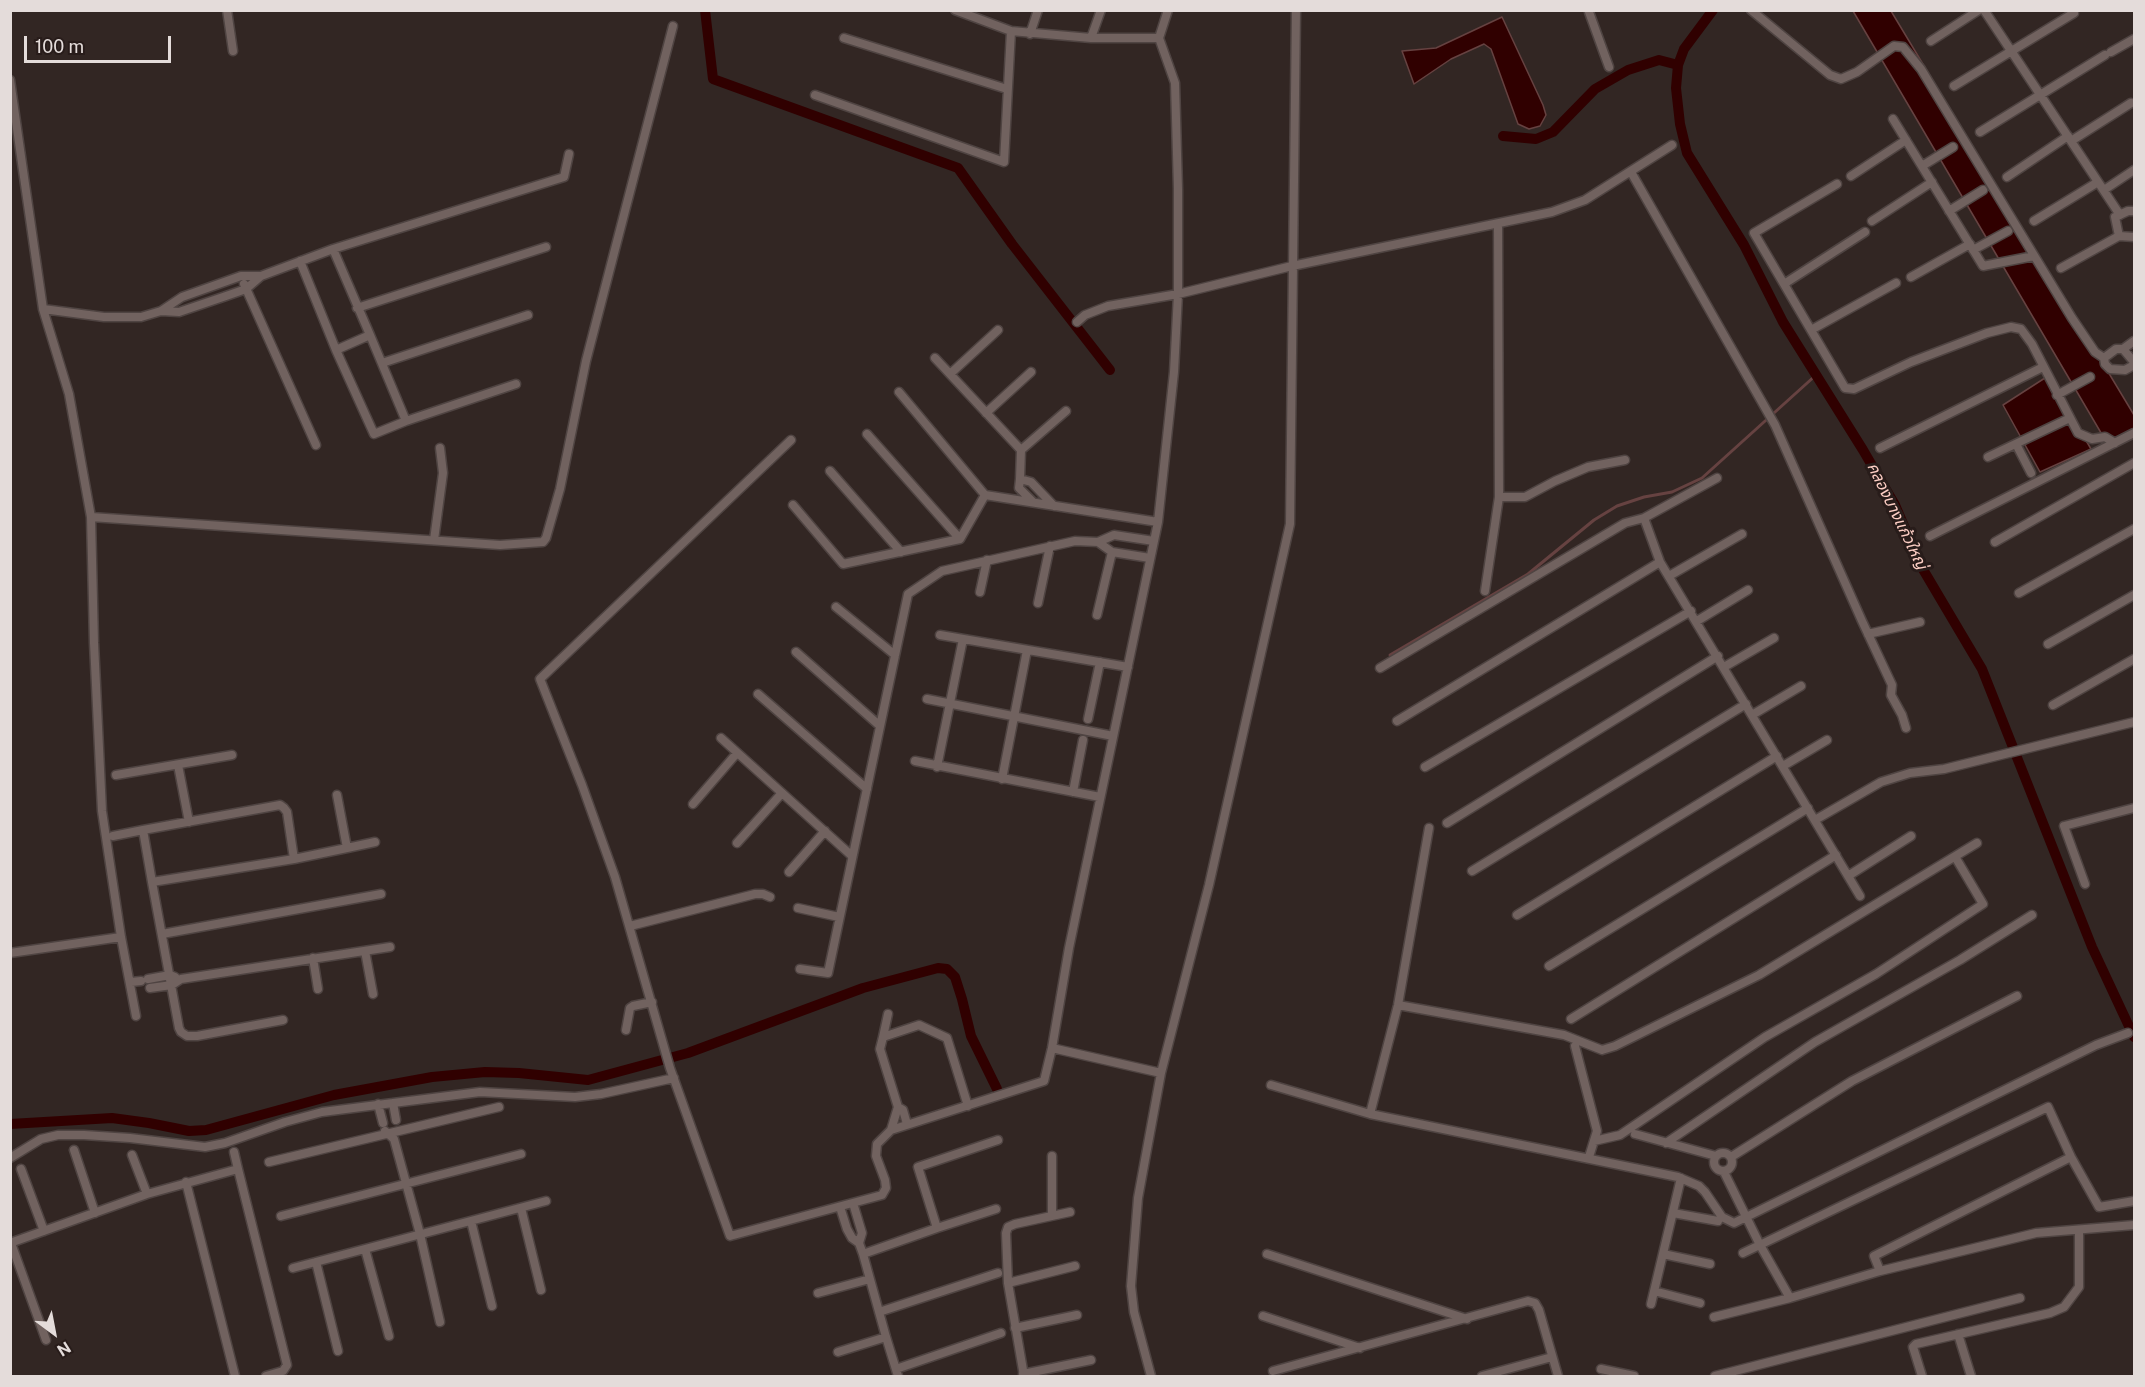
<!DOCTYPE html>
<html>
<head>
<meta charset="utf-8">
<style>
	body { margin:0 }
	#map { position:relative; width:2145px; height:1387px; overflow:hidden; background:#322623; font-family:"Public Sans",sans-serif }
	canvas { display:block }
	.frame { position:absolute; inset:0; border:12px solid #e4dcda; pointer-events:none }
	.north { position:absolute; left:24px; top:1303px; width:60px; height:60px; -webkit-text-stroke:4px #281c1a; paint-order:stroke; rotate:148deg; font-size:16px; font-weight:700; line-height:24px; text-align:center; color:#e4dcda }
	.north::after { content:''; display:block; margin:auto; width:21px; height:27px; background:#e4dcda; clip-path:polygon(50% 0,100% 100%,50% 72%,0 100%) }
	.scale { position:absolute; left:24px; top:36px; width:147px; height:27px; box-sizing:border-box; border:3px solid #e4dcda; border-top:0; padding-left:8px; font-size:18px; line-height:21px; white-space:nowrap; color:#e4dcda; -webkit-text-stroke:4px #281c1a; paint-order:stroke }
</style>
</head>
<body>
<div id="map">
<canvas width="2145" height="1387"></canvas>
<div class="frame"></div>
<div class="north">N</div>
<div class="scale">100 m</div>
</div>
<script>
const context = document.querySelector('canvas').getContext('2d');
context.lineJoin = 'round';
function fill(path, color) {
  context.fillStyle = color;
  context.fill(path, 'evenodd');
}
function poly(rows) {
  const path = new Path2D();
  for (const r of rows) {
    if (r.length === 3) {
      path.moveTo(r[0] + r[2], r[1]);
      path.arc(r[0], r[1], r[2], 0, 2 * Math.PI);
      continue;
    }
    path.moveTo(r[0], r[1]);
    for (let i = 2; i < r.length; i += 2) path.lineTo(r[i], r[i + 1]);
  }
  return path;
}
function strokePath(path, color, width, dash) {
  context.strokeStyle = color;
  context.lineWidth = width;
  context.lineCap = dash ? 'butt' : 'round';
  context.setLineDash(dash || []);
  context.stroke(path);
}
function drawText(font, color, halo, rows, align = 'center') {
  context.font = font + ' "Public Sans","Noto Sans Thai",sans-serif';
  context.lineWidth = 6;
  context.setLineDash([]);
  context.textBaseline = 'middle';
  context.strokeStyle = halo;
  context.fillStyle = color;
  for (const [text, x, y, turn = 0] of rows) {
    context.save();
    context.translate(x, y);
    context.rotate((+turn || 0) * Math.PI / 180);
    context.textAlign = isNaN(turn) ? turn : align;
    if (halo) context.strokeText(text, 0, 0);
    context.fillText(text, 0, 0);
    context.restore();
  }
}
const water = poly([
	[1853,11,1891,11,2134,415,2134,430,2107,443,1853,11],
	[1502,17,1543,105,1546,115,1540,126,1529,129,1518,124,1491,49,1484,44,1451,59,1414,84,1402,51,1436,48,1502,17],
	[2048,376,2091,449,2040,472,2003,405,2048,376]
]);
const stream = poly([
	[1390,655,1528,574,1594,520,1617,506,1644,497,1672,492,1702,478,1816,375]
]);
const canal = poly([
	[705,10,713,79,958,168,1012,244,1110,370],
	[1713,10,1684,49,1678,65,1676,88,1680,124,1687,153,1744,245,1783,322,1863,450,1895,505,1921,566,1982,669,2092,947,2134,1037],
	[1503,136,1536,139,1553,132,1595,89,1628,70,1659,60,1678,65],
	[10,1124,112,1118,149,1123,189,1131,206,1130,334,1095,432,1077,485,1072,519,1073,588,1080,688,1053,863,988,938,968,947,969,955,977,962,999,971,1036,997,1089]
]);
const minor = poly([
	[227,10,233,51],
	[955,10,1011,31],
	[1751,10,1830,75,1841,79,1857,72,1894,46,1903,47,1921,69,2072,318,2095,352,2104,358],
	[1984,10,2120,215],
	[1589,12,1609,67],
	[1030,34,1038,10],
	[844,38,1007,89],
	[1091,38,1101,10],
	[1159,38,1168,10],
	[1931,41,1979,10],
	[2111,52,2134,39],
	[10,80,43,309,69,394,91,517,94,643,102,811,121,937,136,1016],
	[1954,86,2074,13],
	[1893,119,1983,266,2034,256],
	[1980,132,2105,55],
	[2071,141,2131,103],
	[1922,166,1953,147],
	[1631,172,1775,425,1862,621,1892,685,1891,695,1902,715,1906,728],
	[1851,176,1906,140],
	[2007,177,2068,136],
	[1837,184,1754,233,1845,388,1854,389,1911,362,1987,333,2011,327,2021,329,2032,344,2078,433,2092,439,2105,437,2115,443],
	[2104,190,2134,170],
	[1949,211,1983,190],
	[2134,211,2128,211,2115,217,2119,236,2134,237],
	[1872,221,1932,182],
	[2034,221,2098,182],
	[333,249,564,177,569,154],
	[1973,250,2008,231],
	[300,261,336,350],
	[2061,268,2119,236],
	[1911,277,1970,244],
	[244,284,316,445],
	[1784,284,1865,232],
	[357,308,546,247],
	[43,309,104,317,141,317,161,311,182,297,241,276,261,276],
	[161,311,179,312,226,296,246,289,261,276,333,249,370,335,336,350,374,434,406,421,516,384],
	[1077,322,1085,315,1108,306,1178,294,1292,266,1552,212,1585,200,1672,145],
	[1811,330,1896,283],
	[370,335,406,421],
	[2123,349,2134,341],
	[935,358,1021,450,1020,479],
	[2134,362,2123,349,2116,349,2104,358,2105,364,2110,369,2125,370,2134,365],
	[382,363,528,315],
	[950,374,998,330],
	[899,392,985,495,1158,522],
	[2057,395,2090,377],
	[986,413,1031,372],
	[867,434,960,539],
	[791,440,540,679,582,785,615,877,670,1068,730,1236,882,1195,886,1188,885,1180,876,1156,877,1144,891,1130,1044,1081,1052,1048,1069,948,1158,522,1174,372,1178,294,1178,189,1175,83,1159,38,1091,38,1011,31,1004,162,815,95],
	[2016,444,2031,473],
	[1880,448,2043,367],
	[1021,450,1066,411],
	[1988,457,2070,418],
	[830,471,901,552],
	[1717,478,1644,518,1660,562,1860,896],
	[1499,497,1525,497,1555,481,1588,467,1625,460],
	[1033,502,1019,488,1020,479,1031,482,1054,506],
	[793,505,843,564,960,539,985,495],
	[91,517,500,545,543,542,546,538,560,489,586,361,673,26],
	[1930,536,2134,433],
	[434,540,443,473,440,448],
	[1995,542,2134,463],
	[1150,558,1112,552,1098,542,1114,535,1154,541],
	[1669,576,1742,534],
	[1485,591,1499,497,1498,224],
	[980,592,987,560],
	[2019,593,2134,529],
	[1038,603,1050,546],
	[836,607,895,655],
	[1097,615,1112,552],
	[1697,621,1748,590],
	[1868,634,1920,622],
	[940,635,1128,667],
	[2048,644,2134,595],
	[796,652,880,726],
	[1724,667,1774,638],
	[1380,668,1625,523,1644,518],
	[758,694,867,789],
	[927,699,1113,736],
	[2053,705,2134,659],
	[1752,715,1801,686],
	[1088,719,1100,662],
	[1397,721,1660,562],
	[721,738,852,856],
	[915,761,1100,797],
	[178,765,189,822],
	[1783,766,1827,740],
	[937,767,963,639],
	[1425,767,1691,611],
	[116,775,232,755],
	[1002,779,1027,650],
	[1073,792,1083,740],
	[693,804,737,753],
	[1815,820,1881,782,1910,773,1944,769,2134,722],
	[1447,823,1718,656],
	[113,836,143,830],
	[737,843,782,793],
	[347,848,375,842],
	[294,859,347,848,337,795],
	[1472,871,1746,704],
	[789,872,825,831],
	[1848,876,1911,836],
	[152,882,294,859,287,812,284,808,280,805,143,830,152,882,179,1028,181,1032,187,1036,197,1036,283,1020],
	[2085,884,2064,826,2134,808],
	[798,908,839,917],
	[1517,915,1777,756],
	[630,926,755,894,763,894,770,897],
	[162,934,381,894],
	[365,951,373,994],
	[10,953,121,937],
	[313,958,318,989],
	[1549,966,1808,808],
	[800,969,828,973,908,594,942,571,1075,541,1098,542],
	[148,979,170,975,175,977],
	[131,982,141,981],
	[150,988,172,985,181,979,390,947],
	[1398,1005,1564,1035,1602,1050,1615,1046,1759,975,1977,843],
	[1571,1019,1836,855],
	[626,1030,630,1008,633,1006,652,1002],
	[883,1037,888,1014],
	[1575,1046,1597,1131,1589,1157],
	[1052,1048,1161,1073],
	[1271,1085,1370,1114,1678,1177,1699,1186,1705,1192,1722,1217,1734,1223,2096,1045,2128,1033],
	[393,1103,396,1120],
	[378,1104,383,1123],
	[1370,1114,1398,1005,1429,828],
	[907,1124,903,1110,898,1107,880,1049,883,1037,919,1025,947,1038,968,1106],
	[891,1130,898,1107],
	[385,1131,394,1139,420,1234,440,1322],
	[1635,1134,1716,1156],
	[1594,1141,1620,1135,1765,1037,1876,974,1983,904,1957,860],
	[1666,1143,1815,1042,1960,960,2032,915],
	[74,1150,95,1213],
	[234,1152,238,1169],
	[1723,1162,9],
	[132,1155,147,1194],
	[1052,1156,1052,1215],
	[1731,1157,1852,1081,2017,996],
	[10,1158,41,1139,58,1135,84,1135,130,1138,205,1147,225,1143,285,1122,322,1112,480,1092,575,1097,601,1094,674,1078],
	[269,1162,499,1107],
	[21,1169,44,1231],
	[1724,1172,1760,1245,1790,1298],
	[186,1182,235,1376],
	[853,1203,862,1233,859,1243],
	[840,1207,847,1229,852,1238,859,1243,863,1254],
	[521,1208,541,1290],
	[1673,1213,1718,1221],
	[281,1216,521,1154],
	[471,1221,492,1306],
	[937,1228,996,1209],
	[10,1243,147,1194,238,1169,287,1365,283,1371,266,1376],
	[11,1243,46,1340],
	[365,1249,389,1336],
	[1743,1253,2048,1107,2071,1157,2099,1207,2134,1201],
	[1267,1254,1467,1319],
	[1663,1254,1710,1264],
	[316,1262,338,1351],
	[293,1268,546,1201],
	[1880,1271,1874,1256,2071,1157],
	[1008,1283,1075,1266],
	[1654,1291,1700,1303],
	[818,1293,870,1279],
	[1651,1304,1681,1178],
	[879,1312,998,1273],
	[1263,1316,1360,1348],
	[1714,1317,1790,1298,1880,1271,2036,1233,2134,1225],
	[1015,1328,1077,1315],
	[1958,1334,1971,1376],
	[838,1352,886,1337],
	[896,1369,1001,1333],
	[1601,1369,1634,1376],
	[1273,1371,1528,1301,1535,1303,1539,1310,1558,1376],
	[1023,1374,1091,1360],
	[898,1376,886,1337,863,1254,937,1228,918,1167,998,1140],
	[1024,1376,1008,1283,1006,1233,1008,1227,1015,1224,1070,1212],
	[1151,1376,1134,1312,1131,1286,1138,1198,1161,1073,1209,885,1290,524,1296,10],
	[1482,1376,1552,1357],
	[1715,1376,2020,1298],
	[1922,1376,1913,1347,1916,1344,2050,1313,2064,1307,2079,1287,2079,1230]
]);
const waterNames = [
	["คลองบางแก้วใหญ่",1897,516,64]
];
fill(water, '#300000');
strokePath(water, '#664241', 1.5);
strokePath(stream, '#664241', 3);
strokePath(canal, '#300000', 10);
strokePath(minor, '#4f4442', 11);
strokePath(minor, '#71625f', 8);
drawText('italic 16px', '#fdcec4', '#281c1a', waterNames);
</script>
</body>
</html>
